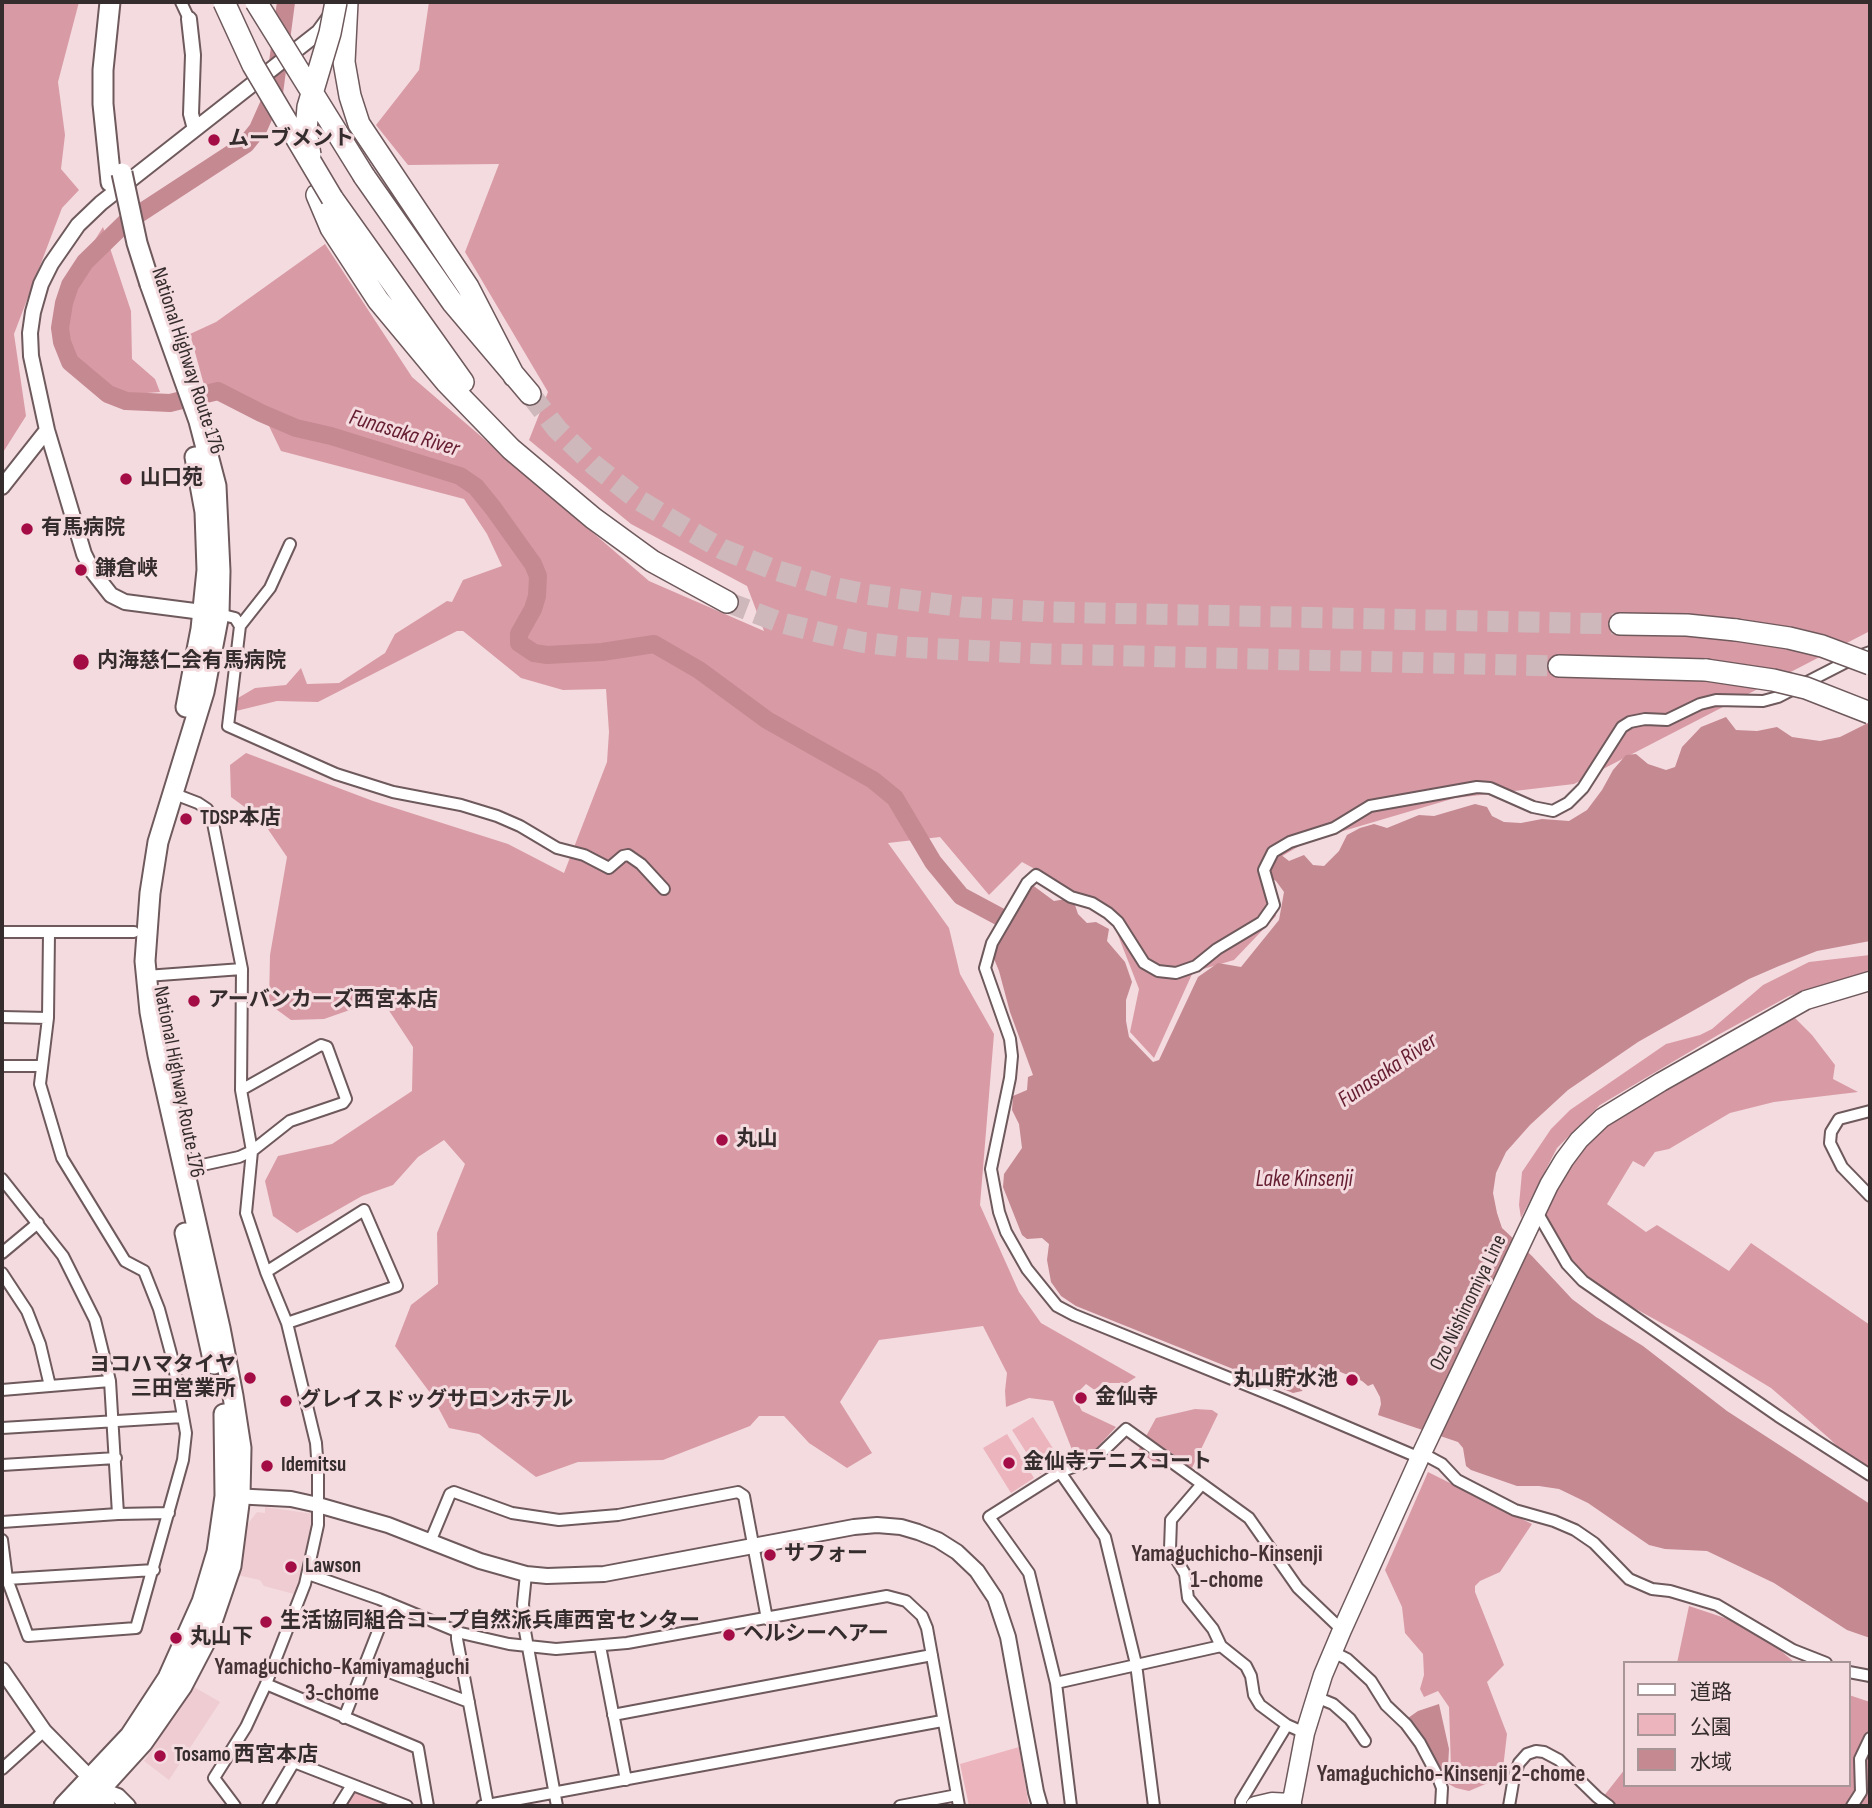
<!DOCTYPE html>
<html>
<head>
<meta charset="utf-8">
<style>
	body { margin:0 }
	#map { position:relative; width:1872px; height:1808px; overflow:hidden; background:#f4dbdf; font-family:"Sofia Sans Condensed","Noto Sans JP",sans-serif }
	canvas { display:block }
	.frame { position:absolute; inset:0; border:4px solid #352c2d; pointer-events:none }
	.legend { position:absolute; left:1623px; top:1661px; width:228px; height:126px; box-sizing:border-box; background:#f4dbdf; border:2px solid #a89598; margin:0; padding:9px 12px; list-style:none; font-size:21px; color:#352c2d }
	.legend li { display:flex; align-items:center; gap:14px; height:35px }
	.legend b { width:35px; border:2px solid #a89598 }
</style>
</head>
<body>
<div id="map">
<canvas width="1872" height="1808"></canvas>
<div class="frame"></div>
<ul class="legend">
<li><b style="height:9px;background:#fff"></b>道路</li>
<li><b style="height:19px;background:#ecb4bd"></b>公園</li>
<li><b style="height:19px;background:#c58992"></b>水域</li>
</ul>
</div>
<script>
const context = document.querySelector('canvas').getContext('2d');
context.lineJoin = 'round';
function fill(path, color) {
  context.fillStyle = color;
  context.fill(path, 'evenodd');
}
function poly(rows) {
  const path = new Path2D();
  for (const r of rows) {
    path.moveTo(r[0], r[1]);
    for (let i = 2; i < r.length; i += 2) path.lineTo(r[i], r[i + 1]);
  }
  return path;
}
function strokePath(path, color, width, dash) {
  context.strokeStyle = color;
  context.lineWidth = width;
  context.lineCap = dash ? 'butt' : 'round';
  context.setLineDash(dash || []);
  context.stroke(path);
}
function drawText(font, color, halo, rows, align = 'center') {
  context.font = font + ' "Sofia Sans Condensed","Noto Sans JP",sans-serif';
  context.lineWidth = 6;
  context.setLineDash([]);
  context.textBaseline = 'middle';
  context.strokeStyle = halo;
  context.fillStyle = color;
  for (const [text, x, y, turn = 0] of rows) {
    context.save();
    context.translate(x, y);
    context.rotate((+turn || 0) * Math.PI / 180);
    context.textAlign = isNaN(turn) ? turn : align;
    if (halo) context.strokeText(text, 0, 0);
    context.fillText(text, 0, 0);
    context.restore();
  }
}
const built = poly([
	[265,1507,314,1514,306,1555,294,1594,264,1586,260,1580,237,1575,247,1525,257,1512,265,1513],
	[194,1687,220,1702,169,1780,144,1761]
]);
const green = poly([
	[1033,1417,1061,1461,1040,1474,1012,1430],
	[1007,1434,1034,1478,1011,1493,983,1448],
	[1019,1747,1029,1806,969,1806,960,1764],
	[354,1792,392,1806,345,1806]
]);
const forest = poly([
	[2,2,79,2,58,82,65,135,61,169,79,190,62,208,14,334,26,416,2,454],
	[429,2,1870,2,1870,631,1574,784,1455,798,1306,842,1262,868,1276,916,1234,960,1193,972,1154,1058,1130,1032,1139,989,1114,925,1066,886,1022,862,989,895,940,837,888,843,949,928,960,974,994,1034,980,1205,1019,1292,1041,1323,1136,1377,1127,1383,1107,1383,1096,1391,1086,1384,1074,1396,1082,1411,1116,1427,1095,1450,1076,1460,1053,1401,1029,1398,1006,1407,1005,1391,1007,1373,983,1326,879,1340,840,1402,872,1453,847,1468,809,1443,784,1416,759,1416,750,1426,663,1460,578,1462,536,1477,479,1434,449,1428,431,1394,395,1346,411,1305,438,1284,437,1233,465,1164,444,1140,418,1157,393,1185,362,1196,297,1233,273,1216,265,1181,278,1156,332,1144,412,1091,413,1047,384,1003,364,1005,324,1019,291,1020,269,1004,270,955,287,857,261,819,231,797,230,765,246,753,373,801,508,844,564,873,607,762,609,732,606,689,563,690,521,678,463,631,457,631,318,702,277,701,236,711,238,698,255,688,286,685,301,668,307,684,339,683,385,653,395,634,447,601,452,602,463,580,502,566,487,534,464,499,281,451,258,403,204,385,190,334,216,322,325,244,412,377,649,581,764,631,747,586,631,524,529,440,548,392,465,252,499,164,408,165,376,125,419,70],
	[103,227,131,311,132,359,155,379,160,392,121,395,81,370,65,334,68,283],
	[1870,955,1870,971,1789,996,1718,1035,1600,1105,1557,1148,1521,1218,1519,1205,1522,1172,1551,1129,1570,1110,1666,1044,1700,1035,1712,1029,1763,985,1809,962],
	[1794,1017,1812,1035,1835,1065,1833,1079,1858,1092,1774,1102,1730,1113,1669,1149,1655,1152,1644,1167,1633,1161,1607,1204,1646,1232,1657,1225,1729,1271,1751,1243,1870,1325,1870,1480,1830,1439,1771,1388,1685,1336,1596,1287,1568,1257,1544,1218,1557,1186,1587,1146,1613,1119,1677,1081,1723,1058,1758,1033],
	[1195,1409,1212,1410,1218,1414,1192,1468,1174,1457,1164,1469,1138,1451,1156,1418],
	[1428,1472,1532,1524,1500,1572,1480,1581,1475,1586,1475,1592,1504,1665,1487,1682,1507,1734,1502,1777,1469,1791,1456,1788,1443,1781,1451,1768,1449,1707,1438,1691,1424,1697,1420,1689,1424,1675,1423,1654,1405,1633,1402,1607,1385,1570],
	[1689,1606,1755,1628,1795,1663,1677,1663],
	[1849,1695,1870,1702,1870,1806,1596,1806,1625,1769,1625,1785,1849,1785]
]);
const water = poly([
	[1726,717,1736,730,1757,731,1777,727,1792,737,1820,741,1840,737,1870,722,1870,941,1817,951,1779,966,1749,979,1638,1042,1568,1090,1530,1125,1506,1152,1496,1173,1493,1193,1497,1213,1502,1228,1532,1256,1572,1299,1596,1317,1643,1346,1727,1411,1870,1504,1870,1638,1847,1630,1774,1583,1707,1551,1665,1549,1649,1545,1588,1503,1559,1489,1539,1486,1517,1486,1471,1470,1466,1466,1463,1448,1458,1442,1378,1415,1381,1404,1380,1397,1373,1384,1368,1386,1362,1381,1331,1368,1322,1368,1310,1376,1302,1391,1293,1393,1076,1306,1061,1296,1051,1282,1047,1260,1049,1244,1042,1238,1027,1239,1022,1235,1003,1187,1004,1174,1022,1148,1019,1124,1012,1110,1013,1096,1027,1090,1028,1077,1033,1075,1010,1012,999,971,992,954,1031,884,1054,901,1066,899,1075,905,1078,914,1087,923,1096,922,1109,929,1107,941,1125,962,1132,982,1126,1000,1126,1021,1129,1037,1153,1062,1159,1060,1198,977,1218,963,1241,967,1279,920,1284,892,1276,881,1267,875,1280,854,1289,861,1304,855,1313,865,1324,866,1339,851,1347,835,1360,828,1374,824,1387,828,1419,815,1434,816,1475,804,1487,807,1492,816,1504,822,1521,823,1542,819,1569,821,1587,810,1602,790,1613,770,1626,755,1636,754,1648,764,1666,770,1675,767,1682,747,1701,727],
	[1439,1704,1449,1749,1448,1767,1444,1773,1440,1770,1414,1725,1408,1718,1418,1711]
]);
const river = poly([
	[286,2,274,93,258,129,246,144,125,223,85,262,70,285,64,303,60,328,62,342,70,362,108,394,126,401,170,403,218,391,261,413,296,428,331,436,460,476,476,487,493,508,533,564,538,576,537,596,533,609,519,634,519,643,534,653,547,655,602,652,654,644,699,670,767,720,873,780,895,798,933,862,961,896,1002,918]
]);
const motorwayTunnel = poly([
	[530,394,557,429,594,465,637,499,687,529,722,549,772,569,828,586,865,594,963,607,1050,612,1620,624],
	[727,602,779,622,822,633,861,642,904,647,1047,654,1559,666]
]);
const minor = poly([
	[181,2,189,19],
	[219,614,235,618,240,626,228,726,336,774,393,792,461,805,497,816,520,826,557,848,584,855,609,868,623,856,628,855,641,864,664,889],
	[240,626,270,588,290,544],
	[172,793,198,803,207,809,212,818,242,969,241,1090,252,1151,246,1213,266,1272,287,1323,316,1443,318,1472,318,1525,305,1584,266,1684,246,1727,214,1778,235,1806],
	[2,932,134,932],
	[146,976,242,969],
	[2,1017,48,1018],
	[2,1066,42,1066],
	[1870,1111,1839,1119,1831,1132,1830,1143,1842,1167,1870,1196],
	[184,1169,239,1157,252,1151,290,1121,343,1103,346,1099,327,1047,321,1045,241,1090],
	[2,1179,63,1256,95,1320,110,1381,118,1514],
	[1537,1212,1567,1264,1583,1281,1778,1416,1870,1475],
	[2,1253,38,1223],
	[266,1272,364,1210,397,1286,287,1323],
	[2,1273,27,1311,40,1344,50,1386],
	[2,1390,110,1381],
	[2,1428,183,1417],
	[2,1465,116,1458],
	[1060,1472,1096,1458,1126,1429,1249,1518,1298,1588,1342,1630],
	[1202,1484,1171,1520,1170,1549,1185,1574,1188,1598,1213,1629,1221,1646,1246,1666,1251,1676,1254,1695,1260,1705,1287,1725,1305,1733],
	[2,1522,118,1514,169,1513],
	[2,1540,7,1579,28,1636,136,1628,183,1460,186,1433,173,1361,159,1309,144,1271,125,1261,62,1158,40,1084,48,1018,49,933],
	[430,1542,450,1494,454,1492,512,1513,559,1520,618,1515,738,1492,744,1496,767,1619],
	[308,1574,379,1599,461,1633,509,1644,556,1649,627,1643,887,1596,906,1601,922,1616,927,1628,959,1806],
	[526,1574,523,1604,525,1631,557,1806],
	[7,1579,154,1570],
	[457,1632,457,1639,488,1805],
	[600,1646,626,1780],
	[1333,1652,1347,1659,1371,1681,1386,1705,1406,1724,1420,1743,1437,1775,1442,1788,1441,1806],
	[365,1663,469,1702],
	[1826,1663,1793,1650,1717,1605,1670,1591,1652,1589,1629,1579,1594,1543,1575,1530,1554,1521,1515,1510,1457,1480,1442,1464,1429,1457,1413,1455,1286,1401,1074,1315,1057,1306,1027,1269,1006,1232,999,1212,991,1169,1010,1078,1012,1056,1010,1039,985,968,992,943,1027,883,1036,875,1071,897,1092,903,1108,913,1118,922,1144,963,1158,971,1176,973,1196,966,1217,949,1262,922,1274,905,1264,870,1273,852,1290,842,1334,828,1370,806,1477,787,1490,788,1533,807,1553,811,1568,803,1583,788,1622,727,1630,722,1645,719,1667,720,1700,704,1716,700,1763,701,1778,697,1856,657,1870,652],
	[1849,1672,1870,1676],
	[1056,1683,1221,1646],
	[266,1684,418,1748,428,1806],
	[1316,1697,1333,1704,1350,1719,1365,1741],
	[613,1715,932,1655],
	[344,1718,389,1603],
	[2,1769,44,1731],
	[268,1806,294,1762,407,1806],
	[339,1806,352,1785],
	[482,1806,942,1721],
	[900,1806,957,1795],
	[1071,1806,1056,1683,1029,1573,989,1517,1060,1472,1105,1537,1136,1664,1154,1806],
	[1241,1806,1241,1801,1287,1725],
	[1509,1806,1514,1777,1519,1763,1527,1754,1536,1751,1544,1752,1559,1760,1597,1797,1609,1806],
	[1852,1806,1861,1792,1860,1759,1870,1738]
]);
const tertiary = poly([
	[189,19,193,55,191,114,195,129],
	[2,487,47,430],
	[210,613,125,602,111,595,93,572,84,554,47,430,31,356,30,333,33,312,41,284,51,264,78,225,101,203,319,32,330,17],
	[233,1496,291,1499,318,1505,388,1525,480,1561,526,1574,547,1576,604,1574,854,1527,877,1525,901,1527,918,1532,938,1540,957,1552,977,1571,995,1598,1008,1637,1036,1792,1040,1806],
	[2,1670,44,1731,102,1790,108,1806],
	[102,1790,118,1796,128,1806]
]);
const primary = poly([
	[1255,1806,1272,1802,1292,1803],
	[1291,1806,1305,1733,1323,1675,1342,1630,1421,1455,1549,1185,1564,1160,1579,1140,1602,1118,1661,1082,1806,1000,1870,981]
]);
const trunk = poly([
	[110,2,103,70,103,104,111,182],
	[186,707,201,629,207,570,205,512,195,457],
	[185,1233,214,1364],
	[64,1806,130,1736,168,1678,202,1602,217,1552,225,1496,224,1414],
	[85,1806,143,1742,182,1686,205,1642,231,1566,240,1496,241,1448,233,1396,220,1328,158,1055,150,1012,145,961,150,893,158,842,204,692,219,614,220,571,216,486,199,421,150,284]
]);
const motorway = poly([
	[347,2,344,62,350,96,359,124,468,287,514,376],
	[364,176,453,303,530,394],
	[317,195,331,228,378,300,447,383,511,449,593,518,652,561,727,602],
	[332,198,463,382],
	[1620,624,1687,625,1736,630],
	[1559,666,1706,670]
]);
const trunkBridge = poly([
	[122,173,137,243,150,284]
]);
const motorwayBridge = poly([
	[224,2,253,65,332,198],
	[256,2,364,176],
	[310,155,306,131,308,107,330,33,336,2],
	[1736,630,1789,638,1822,646,1870,664],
	[1706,670,1773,680,1806,688,1870,713]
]);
const markers = [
	[214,140,7,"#a40c45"],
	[126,479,7,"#a40c45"],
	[27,529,7,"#a40c45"],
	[81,570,7,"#a40c45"],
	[81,662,9,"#a40c45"],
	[186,819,7,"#a40c45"],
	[194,1001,7,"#a40c45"],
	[722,1140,7,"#a40c45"],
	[250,1378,7,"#a40c45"],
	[1352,1380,7,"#a40c45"],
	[1081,1398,7,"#a40c45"],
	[286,1401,7,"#a40c45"],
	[1009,1463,7,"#a40c45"],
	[267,1466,7,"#a40c45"],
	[770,1555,7,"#a40c45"],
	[291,1567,7,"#a40c45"],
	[266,1622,7,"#a40c45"],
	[729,1635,7,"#a40c45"],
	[176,1638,7,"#a40c45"],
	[160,1756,7,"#a40c45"]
];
const poiNames = [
	["ムーブメント",228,140],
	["山口苑",140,479],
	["有馬病院",41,529],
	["鎌倉峡",95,570],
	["内海慈仁会有馬病院",97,662],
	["TDSP本店",200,819],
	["アーバンカーズ西宮本店",208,1001],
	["丸山",736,1140],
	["ヨコハマタイヤ",236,1366,"right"],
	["三田営業所",236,1390,"right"],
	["丸山貯水池",1338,1380,"right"],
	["金仙寺",1095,1398],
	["グレイスドッグサロンホテル",300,1401],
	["金仙寺テニスコート",1023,1463],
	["Idemitsu",281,1466],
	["サフォー",784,1555],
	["Lawson",305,1567],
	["生活協同組合コープ自然派兵庫西宮センター",280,1622],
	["ヘルシーヘアー",743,1635],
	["丸山下",190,1638],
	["Tosamo 西宮本店",174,1756]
];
const streetNames = [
	["National Highway Route 176",187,361,72],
	["National Highway Route 176",178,1082,79],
	["Ozo Nishinomiya Line",1469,1303,-64]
];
const waterNames = [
	["Funasaka River",404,434,17],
	["Funasaka River",1388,1071,-34],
	["Lake Kinsenji",1304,1180]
];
const neighbourhoodNames = [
	["Yamaguchicho-Kinsenji",1227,1555],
	["1-chome",1227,1581],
	["Yamaguchicho-Kamiyamaguchi",342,1668],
	["3-chome",342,1694],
	["Yamaguchicho-Kinsenji 2-chome",1451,1775]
];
fill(built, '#eeccd1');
fill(green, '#ecb4bd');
fill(forest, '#d89ba5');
fill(water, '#c58992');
strokePath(river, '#c58992', 18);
strokePath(motorwayTunnel, '#ceb8bb', 21, [21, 10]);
strokePath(minor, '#6e595c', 14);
strokePath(tertiary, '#6e595c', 18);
strokePath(primary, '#6e595c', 21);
strokePath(trunk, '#6e595c', 23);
strokePath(motorway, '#6e595c', 24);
strokePath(minor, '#fff', 10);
strokePath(tertiary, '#fff', 14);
strokePath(primary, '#fff', 18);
strokePath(trunk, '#fff', 19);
strokePath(motorway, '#fff', 21);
strokePath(trunkBridge, '#6e595c', 23, []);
strokePath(motorwayBridge, '#6e595c', 24, []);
strokePath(trunkBridge, '#fff', 19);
strokePath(motorwayBridge, '#fff', 21);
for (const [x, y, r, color] of markers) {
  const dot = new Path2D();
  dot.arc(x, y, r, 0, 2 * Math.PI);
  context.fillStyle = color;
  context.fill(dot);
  strokePath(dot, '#f4dbdf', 2.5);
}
drawText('bold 21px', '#352c2d', '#f4dbdf', poiNames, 'left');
drawText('21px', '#352c2d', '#f4dbdf', streetNames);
drawText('italic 23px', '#651d30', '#f4dbdf', waterNames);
drawText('bold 23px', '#453235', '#f4dbdf', neighbourhoodNames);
</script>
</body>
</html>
